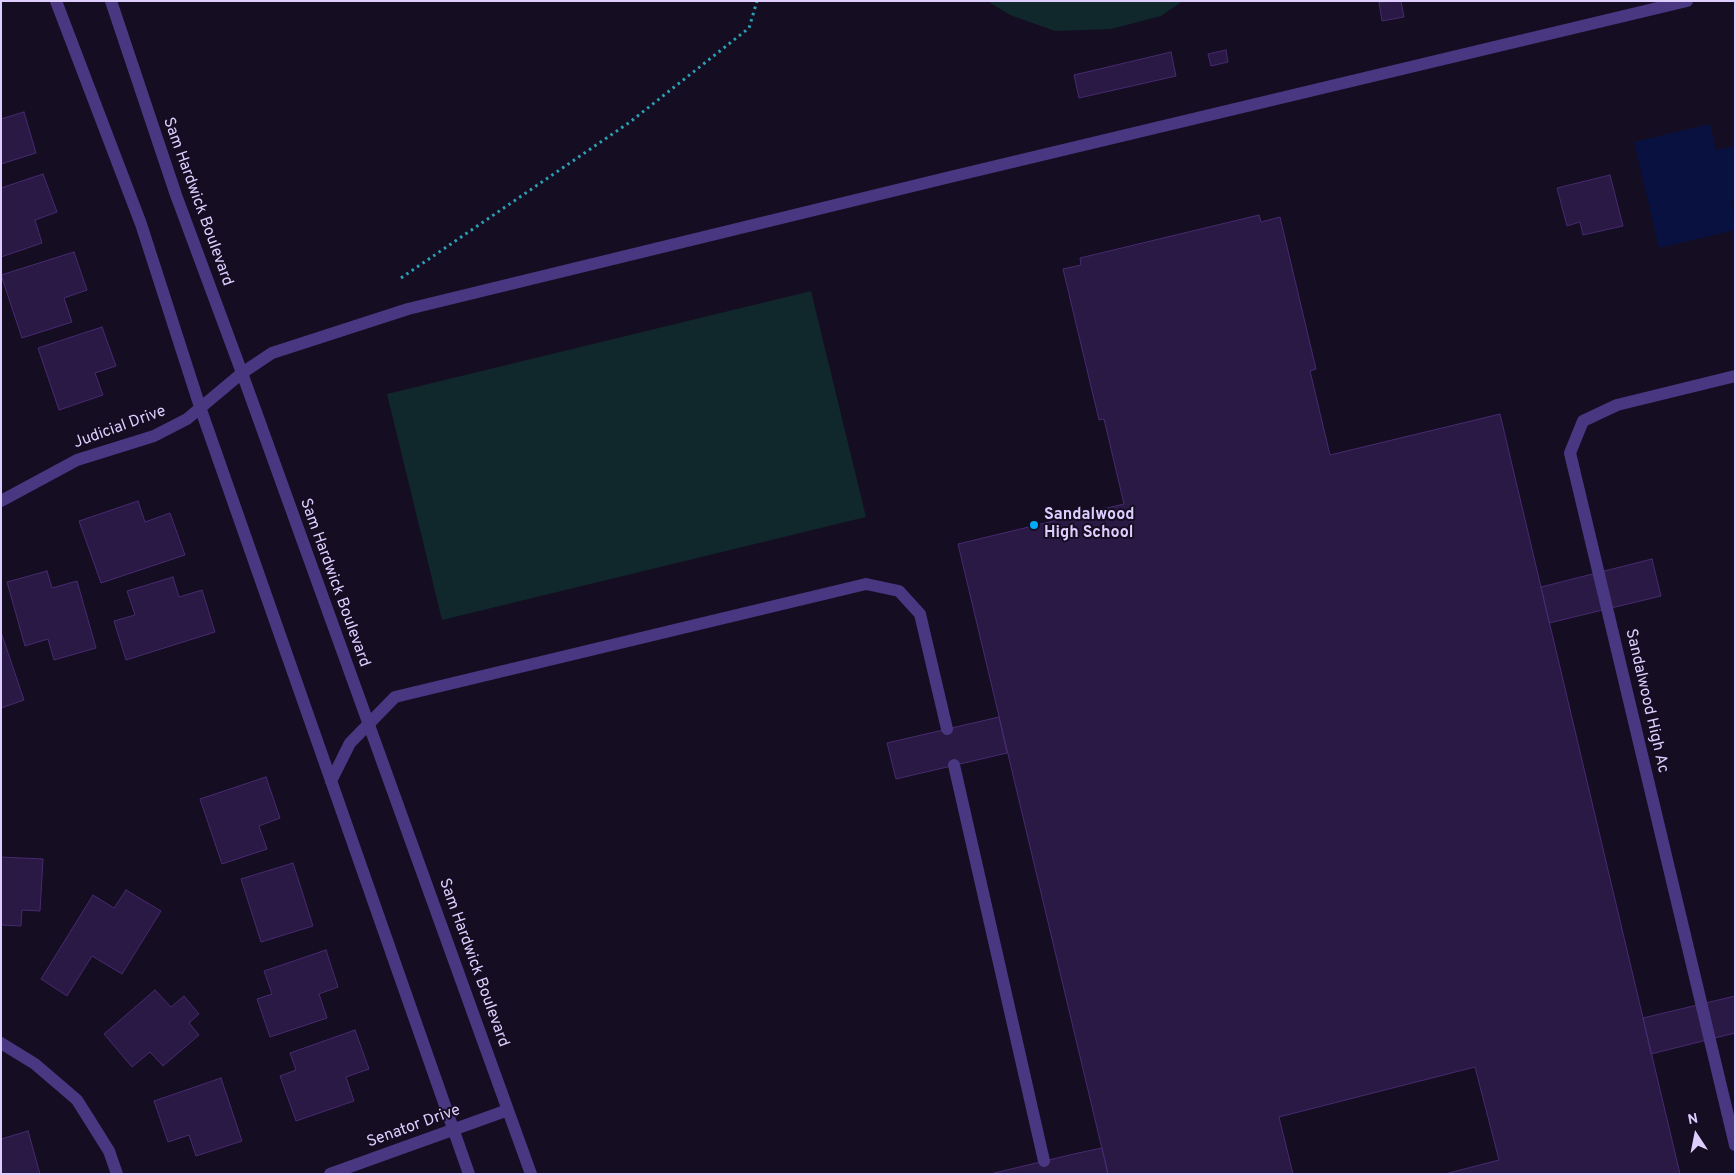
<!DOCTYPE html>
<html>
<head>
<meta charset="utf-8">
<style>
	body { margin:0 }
	#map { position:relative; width:1736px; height:1175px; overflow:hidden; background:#150d22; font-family:Overpass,sans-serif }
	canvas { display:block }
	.frame { position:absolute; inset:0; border:2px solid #deceff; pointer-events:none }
	.north { position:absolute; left:1671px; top:1110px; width:50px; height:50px; -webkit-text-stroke:4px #150d22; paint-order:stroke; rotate:349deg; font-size:14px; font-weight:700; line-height:20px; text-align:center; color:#deceff }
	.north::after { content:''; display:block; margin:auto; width:18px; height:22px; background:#deceff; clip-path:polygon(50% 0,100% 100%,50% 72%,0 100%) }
</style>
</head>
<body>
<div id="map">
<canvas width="1736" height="1175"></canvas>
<div class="frame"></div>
<div class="north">N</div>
</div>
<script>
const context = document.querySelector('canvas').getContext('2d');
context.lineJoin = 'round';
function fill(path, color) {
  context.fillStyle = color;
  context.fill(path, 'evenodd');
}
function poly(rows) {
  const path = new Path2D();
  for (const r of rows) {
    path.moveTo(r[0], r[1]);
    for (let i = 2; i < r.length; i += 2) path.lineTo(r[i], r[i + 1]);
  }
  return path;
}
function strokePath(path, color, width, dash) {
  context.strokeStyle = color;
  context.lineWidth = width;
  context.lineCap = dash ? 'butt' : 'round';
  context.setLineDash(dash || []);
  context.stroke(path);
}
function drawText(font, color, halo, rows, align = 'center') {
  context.font = font + ' Overpass,sans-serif';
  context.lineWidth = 4;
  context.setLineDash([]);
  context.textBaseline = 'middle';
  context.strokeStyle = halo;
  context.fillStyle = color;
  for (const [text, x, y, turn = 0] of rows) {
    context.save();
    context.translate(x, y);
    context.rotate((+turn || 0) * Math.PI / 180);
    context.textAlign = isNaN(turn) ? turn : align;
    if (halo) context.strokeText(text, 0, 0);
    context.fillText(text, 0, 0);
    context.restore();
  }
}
const green = poly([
	[987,1,1183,1,1161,16,1111,29,1055,31,1010,15],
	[811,291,866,517,442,620,387,394]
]);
const water = poly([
	[1710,124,1716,150,1735,146,1735,200,1732,201,1735,230,1659,248,1634,142]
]);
const building = poly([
	[1401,1,1404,17,1382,21,1379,2,1401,1],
	[1226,50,1228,62,1211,66,1208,54,1226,50],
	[1171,52,1176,76,1079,98,1074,75,1171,52],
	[24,112,36,153,1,164,1,119,24,112],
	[43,174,57,212,35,220,42,243,1,257,1,188,43,174],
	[1610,175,1623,226,1583,235,1580,222,1567,226,1557,188,1610,175],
	[1259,215,1261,222,1280,217,1316,369,1310,371,1330,455,1500,414,1680,1174,1445,1174,1499,1160,1475,1067,1279,1117,1293,1174,1108,1174,958,544,1124,504,1104,419,1099,420,1063,269,1081,265,1080,258,1259,215],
	[74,252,87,290,64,298,72,322,22,338,1,275,74,252],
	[102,327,116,366,95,373,103,395,59,410,38,348,102,327],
	[138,501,145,522,170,513,185,555,101,583,79,521,138,501],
	[1652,559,1661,596,1549,623,1541,587,1652,559],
	[47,571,52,588,77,581,96,648,54,660,48,639,25,646,7,582,47,571],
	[173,577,179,597,202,590,215,632,126,660,114,621,135,615,127,591,173,577],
	[1,632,24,700,1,708,1,632],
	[999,717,1007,753,896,779,887,743,999,717],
	[266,777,280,818,259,826,267,849,222,864,200,799,266,777],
	[1,857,43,859,40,911,22,910,21,926,1,925,1,857],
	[293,863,313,926,261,942,241,879,293,863],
	[126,890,161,911,122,974,92,956,67,996,41,979,93,895,114,908,126,890],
	[326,950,338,987,319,994,327,1018,270,1037,257,999,272,994,264,971,326,950],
	[155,990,171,1007,184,996,199,1014,189,1023,199,1035,163,1066,150,1052,132,1067,104,1034,155,990],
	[1735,996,1735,1033,1651,1054,1643,1018,1735,996],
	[355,1030,369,1069,346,1077,354,1101,296,1121,280,1076,296,1070,290,1053,355,1030],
	[221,1078,242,1141,196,1156,189,1135,168,1142,154,1101,221,1078],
	[28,1131,40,1174,1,1174,1,1139,28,1131],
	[1102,1148,1108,1174,990,1174,1078,1153,1102,1148]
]);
const path = poly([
	[401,278,630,122,749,28,757,1]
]);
const lane = poly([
	[242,373,272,353,408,309,950,177,1687,1],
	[1735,376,1617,405,1583,421,1570,453,1735,1145],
	[954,765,1044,1161],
	[331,781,350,743,395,697,866,584,899,591,920,614,947,729]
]);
const street = poly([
	[56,1,141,224,200,407,469,1174],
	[111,1,176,195,242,373,531,1174],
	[1,501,77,460,154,436,187,419,242,373],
	[1,1043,35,1064,77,1100,109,1151,117,1174],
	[330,1174,508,1110]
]);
const markers = [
	[1034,525,5,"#00acf9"]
];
const streetNames = [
	["Sam Hardwick Boulevard",197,202,70],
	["Judicial Drive",120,428,-20],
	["Sam Hardwick Boulevard",334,583,70],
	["Sandalwood High Ac",1646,701,77],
	["Sam Hardwick Boulevard",473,963,70],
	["Senator Drive",414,1127,-20]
];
const poiNames = [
	["Sandalwood",1044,516],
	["High School",1044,534]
];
fill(green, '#10272c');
fill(water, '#081140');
fill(building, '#2a1944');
strokePath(building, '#472a70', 1);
strokePath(path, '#2ba1b6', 3, [2.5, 4]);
strokePath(lane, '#493782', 12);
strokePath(street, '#493782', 12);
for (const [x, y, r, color] of markers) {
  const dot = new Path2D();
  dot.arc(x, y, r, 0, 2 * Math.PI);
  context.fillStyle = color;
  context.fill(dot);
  strokePath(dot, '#150d22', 2);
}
drawText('16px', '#deceff', '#150d22', streetNames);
drawText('bold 16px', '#deceff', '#150d22', poiNames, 'left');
</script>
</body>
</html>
